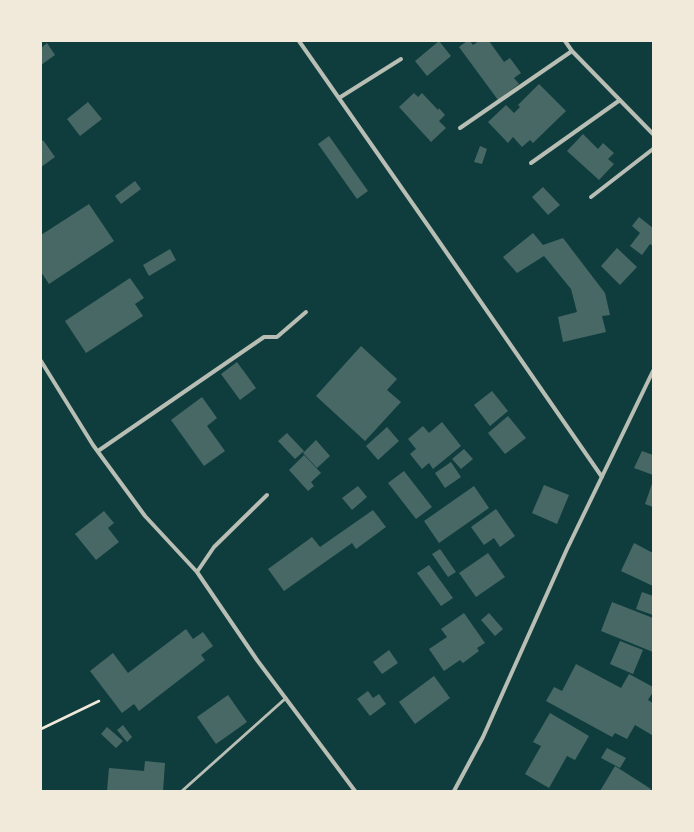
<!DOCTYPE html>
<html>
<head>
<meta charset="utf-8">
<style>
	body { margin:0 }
	#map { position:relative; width:694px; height:832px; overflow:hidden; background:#0f3d3e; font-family:"DejaVu Sans",sans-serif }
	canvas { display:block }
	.frame { position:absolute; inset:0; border:42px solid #f1e9da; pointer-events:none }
</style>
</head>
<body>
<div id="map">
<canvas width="694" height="832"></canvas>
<div class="frame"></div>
</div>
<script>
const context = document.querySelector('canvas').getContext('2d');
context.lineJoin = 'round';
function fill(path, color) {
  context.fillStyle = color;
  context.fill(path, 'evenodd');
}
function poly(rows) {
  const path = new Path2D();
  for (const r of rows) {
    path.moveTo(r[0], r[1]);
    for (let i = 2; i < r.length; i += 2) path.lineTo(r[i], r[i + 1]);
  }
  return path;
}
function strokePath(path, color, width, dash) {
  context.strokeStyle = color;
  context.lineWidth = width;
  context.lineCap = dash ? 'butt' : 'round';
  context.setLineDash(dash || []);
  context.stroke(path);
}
const building = poly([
	[439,41,451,56,427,76,415,61],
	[467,41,470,41,473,45,479,41,489,41,504,62,510,58,521,73,514,78,519,84,498,100,459,47],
	[47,43,55,55,41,65,41,48],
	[539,84,566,111,533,143,530,140,522,147,513,137,508,143,488,122,506,105,514,113,520,107,518,105],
	[414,93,418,97,422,93,438,110,439,108,445,115,439,121,446,128,431,142,399,107],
	[88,102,102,119,80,136,67,119],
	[583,134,598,149,603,143,614,153,608,159,614,164,599,180,567,151],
	[329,136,368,191,357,199,318,144],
	[43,140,55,157,41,167,41,142],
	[480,146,487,149,482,164,474,162],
	[135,181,141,189,121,204,115,196],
	[543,187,560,205,548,215,532,197],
	[89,204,114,241,49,284,41,272,41,235],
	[639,217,653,228,653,246,650,244,642,255,630,246,640,233,632,226],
	[533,233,543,245,563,238,605,293,610,315,602,316,606,332,563,342,558,317,577,312,571,289,544,256,517,273,503,257],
	[617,248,637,267,620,285,601,266],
	[170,249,176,260,149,276,143,265],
	[130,278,144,298,135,304,143,316,86,353,65,321],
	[361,346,397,379,387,390,401,402,365,441,316,396],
	[237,362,256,388,240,400,221,374],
	[492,391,508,411,490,426,474,405],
	[202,397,217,418,207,426,225,451,204,466,171,420],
	[508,416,526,438,505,454,488,433],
	[442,422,461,446,433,469,429,463,422,469,410,454,416,449,408,439,423,426,429,433],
	[387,427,399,441,378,460,366,446],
	[287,433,304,451,295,459,278,441],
	[316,440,330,456,317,468,303,453],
	[464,449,473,459,461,469,452,459],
	[642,451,653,455,653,475,634,468],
	[304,455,321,473,311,482,314,486,308,491,289,470],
	[451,462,461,477,445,488,435,473],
	[404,471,432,507,416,519,388,483],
	[653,481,653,507,645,504],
	[544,485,569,495,557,524,532,513],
	[358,486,367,497,352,510,342,498],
	[474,486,489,508,439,543,424,521],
	[496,509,515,536,500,547,494,538,484,545,471,527],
	[373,510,386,527,356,549,352,543,284,591,268,569,312,537,320,547],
	[104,511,114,523,108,528,119,542,96,560,75,534],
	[634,543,653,553,653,586,621,571],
	[440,549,456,572,448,577,432,554],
	[488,553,505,577,476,597,459,573],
	[429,565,453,598,441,606,417,573],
	[642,592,653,596,653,615,636,609],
	[612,602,653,618,653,652,601,631],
	[464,613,485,643,477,648,479,651,463,663,460,660,444,671,429,649,447,637,441,629],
	[489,613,503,629,495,636,481,620],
	[186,629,193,639,203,632,213,646,201,655,205,660,139,711,134,704,122,713,90,671,113,653,128,673],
	[620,641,643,650,633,674,610,664],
	[389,650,398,663,382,674,373,662],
	[576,664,621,688,629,674,653,687,653,692,648,700,653,703,652,735,635,725,627,739,615,733,612,737,546,701,554,687,562,691],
	[434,676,450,698,415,724,399,702],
	[368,691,373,698,379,694,386,704,370,716,357,699],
	[228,695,247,722,216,744,197,717],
	[550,713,589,736,575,760,567,756,549,788,525,774,541,746,533,742],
	[123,725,132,737,127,742,117,730],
	[107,727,123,741,116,748,101,734],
	[607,748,626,758,620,768,601,758],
	[145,761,165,763,163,791,107,791,109,768,144,771],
	[615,766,651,789,649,791,600,791]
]);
const path = poly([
	[41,729,99,701]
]);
const service = poly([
	[182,791,286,698]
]);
const minor = poly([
	[299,41,431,230,602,477],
	[565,41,572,51,653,134],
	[339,98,401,59],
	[460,128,572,51],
	[531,163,620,100],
	[591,197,653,149],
	[41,361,93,445,145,516,197,572,257,660,355,791],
	[98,451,264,337,277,337,306,312],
	[197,572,214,547,267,495],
	[454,791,483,737,567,549,653,371]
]);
fill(building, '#486865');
strokePath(path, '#f1e9da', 2.5);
strokePath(service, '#b8beb3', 3);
strokePath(minor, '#b8beb3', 4);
</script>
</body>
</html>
